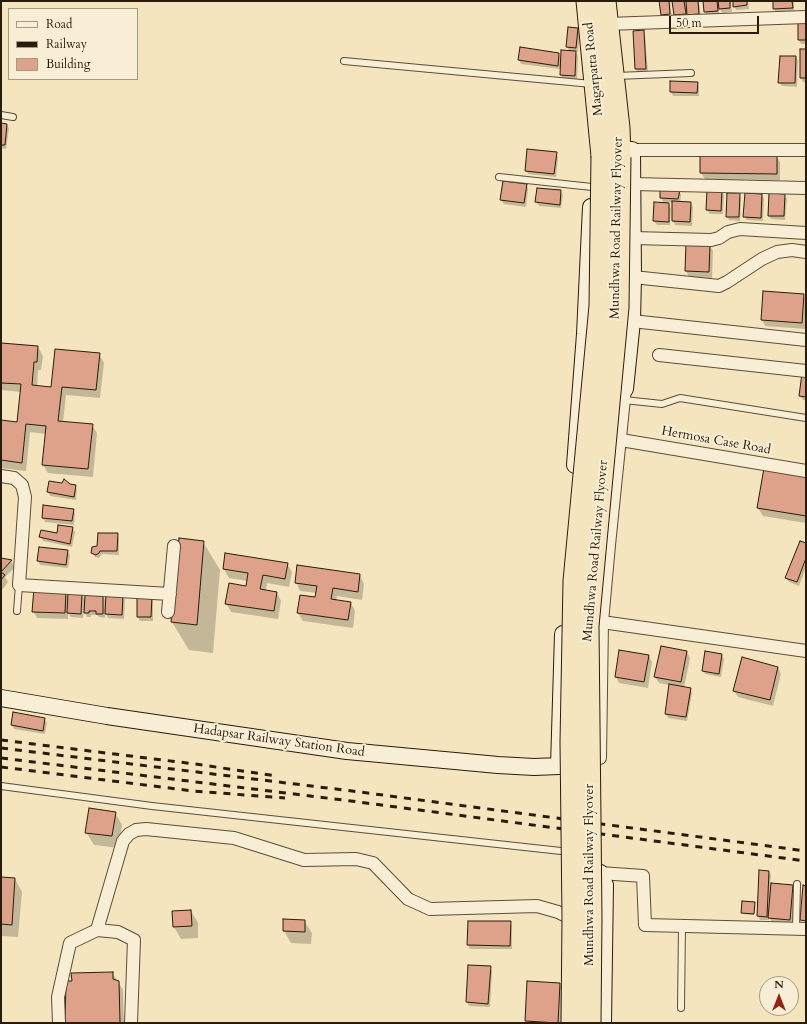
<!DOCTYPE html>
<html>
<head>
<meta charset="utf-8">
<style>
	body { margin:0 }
	#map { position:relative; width:807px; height:1024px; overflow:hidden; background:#f4e5bf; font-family:Cardo,serif }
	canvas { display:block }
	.frame { position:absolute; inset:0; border:2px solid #2a1c0b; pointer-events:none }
	.legend { position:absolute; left:8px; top:8px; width:130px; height:72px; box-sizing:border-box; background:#f8eed5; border:1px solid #a69a84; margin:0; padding:5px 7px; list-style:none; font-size:12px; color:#2a1c0b }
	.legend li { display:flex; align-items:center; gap:8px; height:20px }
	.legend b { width:20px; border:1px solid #a69a84 }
	.north { position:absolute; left:759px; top:976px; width:40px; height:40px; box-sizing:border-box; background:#f8eed5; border:1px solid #a69a84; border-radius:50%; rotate:0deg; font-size:11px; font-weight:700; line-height:16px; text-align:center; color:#2a1c0b }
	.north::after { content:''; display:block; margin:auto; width:14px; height:18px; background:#8f2418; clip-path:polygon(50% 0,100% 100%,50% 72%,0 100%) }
	.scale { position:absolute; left:669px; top:16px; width:90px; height:18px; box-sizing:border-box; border:2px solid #2a1c0b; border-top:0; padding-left:5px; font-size:12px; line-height:14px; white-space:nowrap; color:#2a1c0b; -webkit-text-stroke:3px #f8eed5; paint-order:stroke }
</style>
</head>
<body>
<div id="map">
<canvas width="807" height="1024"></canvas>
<div class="frame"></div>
<ul class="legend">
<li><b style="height:5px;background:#f8eed5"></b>Road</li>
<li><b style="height:5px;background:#2a1c0b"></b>Railway</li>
<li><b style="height:11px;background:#dda289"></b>Building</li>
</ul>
<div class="north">N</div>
<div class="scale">50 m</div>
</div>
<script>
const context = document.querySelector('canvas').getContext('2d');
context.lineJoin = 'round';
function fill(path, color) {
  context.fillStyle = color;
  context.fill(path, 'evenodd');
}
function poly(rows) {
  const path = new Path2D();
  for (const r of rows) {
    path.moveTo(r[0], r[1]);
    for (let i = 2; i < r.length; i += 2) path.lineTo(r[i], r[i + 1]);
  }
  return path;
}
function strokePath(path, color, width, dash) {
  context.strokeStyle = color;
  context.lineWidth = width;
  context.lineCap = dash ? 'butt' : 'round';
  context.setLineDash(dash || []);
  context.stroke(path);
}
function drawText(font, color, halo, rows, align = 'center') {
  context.font = font + ' Cardo,serif';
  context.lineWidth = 4;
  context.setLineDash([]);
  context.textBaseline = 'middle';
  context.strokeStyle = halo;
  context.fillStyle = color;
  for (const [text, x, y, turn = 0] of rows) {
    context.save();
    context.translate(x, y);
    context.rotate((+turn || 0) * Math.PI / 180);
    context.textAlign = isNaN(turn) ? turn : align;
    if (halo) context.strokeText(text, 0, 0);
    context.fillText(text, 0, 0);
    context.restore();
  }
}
const shadow = poly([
	[660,1,670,1,672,18,664,18,662,15],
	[673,1,699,1,701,18,691,18,687,12,687,18,677,19,675,15],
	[704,1,731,1,732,12,722,13,719,7,719,15,708,16,705,12],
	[734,1,748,1,749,9,736,10,734,6],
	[774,1,794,1,794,12,777,13,774,9],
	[806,20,806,44,801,44,799,40],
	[578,29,580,33,578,52,575,51,578,56,577,80,563,79,561,75,561,69,521,64,519,60,559,54,562,59,570,52,567,47],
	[643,31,645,35,648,72,638,73,636,69],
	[806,50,806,82,803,82,801,78],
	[796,57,798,61,797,87,782,86,779,82],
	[671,82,697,83,699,86,699,96,673,96,671,92],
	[1,124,7,125,9,128,6,149,1,148],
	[556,153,558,157,556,177,528,174,526,170],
	[701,155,776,156,780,162,780,180,705,179,701,173],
	[526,185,528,189,526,207,504,204,501,200],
	[560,191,563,195,561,208,539,206,536,202],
	[661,191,679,191,681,195,680,203,690,203,693,207,692,226,675,225,673,221,673,203,668,202,671,208,670,225,657,225,654,221,664,204,661,198],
	[722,191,724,195,723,214,710,214,707,210],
	[739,194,741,198,740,221,729,220,727,216],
	[762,195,764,199,763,221,747,220,744,216],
	[784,195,787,199,785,220,771,219,769,215],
	[687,244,709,245,713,251,712,278,689,277,686,271],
	[803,295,806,300,805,329,765,326,762,320],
	[1,344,38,347,43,356,41,370,38,370,37,387,52,388,99,354,104,363,100,398,66,395,63,422,92,425,97,433,93,477,48,473,43,465,46,434,30,432,26,471,1,468,1,421,18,423,21,392,1,390],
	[806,374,806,400,803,400,800,396],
	[806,476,806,523,763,516,758,508],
	[75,486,77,490,76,500,50,496,48,492],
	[73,510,75,514,74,525,45,522,43,518],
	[72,528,75,532,72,547,43,541,41,537,58,534],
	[117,534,119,538,119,555,102,554,99,558,95,557,92,552],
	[203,542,220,570,213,653,189,650,172,622],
	[806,544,806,567,799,586,789,582,786,578],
	[40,548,67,551,70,555,68,568,40,565,38,561],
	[226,554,287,564,292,572,289,587,267,583,266,591,277,593,281,601,278,619,231,612,226,603,247,587,248,581,229,578,224,569],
	[1,559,11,561,15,567,5,577,8,582,2,590],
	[360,575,364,584,362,600,337,596,336,601,351,603,355,611,353,628,303,621,298,613,316,598,317,593,300,591,296,582],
	[65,591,69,598,82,594,85,600,103,596,106,602,123,596,125,600,124,619,108,618,105,612,105,618,99,617,97,615,91,615,91,617,87,617,84,610,83,618,71,617,68,613,68,619,37,618,33,611],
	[151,597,153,601,153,621,140,621,138,617],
	[662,647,687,652,690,658,684,688,690,689,692,693,687,721,668,718,666,714,670,685,659,683,655,677],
	[620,651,649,656,652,662,648,688,619,683,616,677],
	[722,655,724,659,721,677,705,674,703,670],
	[778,667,781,674,773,706,738,697,734,691],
	[14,714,44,719,47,723,45,734,14,729,12,725],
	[115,813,122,825,119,848,94,845,86,832],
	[769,872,771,875,770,884,792,886,796,893,793,926,773,924,769,917,769,920,760,920,758,916],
	[1,878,15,879,22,892,18,937,1,936],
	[754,903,754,915,743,914,742,913],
	[191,911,198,923,198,938,181,939,174,927],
	[304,921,312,933,311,944,291,943,284,931],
	[510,922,512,926,512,949,470,949,468,945],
	[490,967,492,971,490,1007,469,1006,467,1002],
	[113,974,123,990,124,1023,66,1023,73,982],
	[528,982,560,984,567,996,566,1023,527,1023,526,1021]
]);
const building = poly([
	[659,1,669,1,670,14,661,15,659,1],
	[672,1,684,1,686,14,674,15,672,1],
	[686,1,698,1,699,14,687,15,686,1],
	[703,1,717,1,718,11,704,12,703,1],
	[718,1,730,1,730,8,719,9,718,1],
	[733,1,747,1,747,5,733,7,733,1],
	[773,1,792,1,793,8,773,9,773,1],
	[798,19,806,19,806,40,798,40,798,19],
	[568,27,578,28,576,48,566,47,568,27],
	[644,30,646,69,635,69,633,31,644,30],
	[520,47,559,53,558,66,518,60,520,47],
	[800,49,806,49,806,78,800,78,800,49],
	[561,50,576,51,575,76,560,75,561,50],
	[780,56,796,56,795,83,778,83,780,56],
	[670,81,698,82,697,93,670,92,670,81],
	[1,123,7,124,5,145,1,145,1,123],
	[527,149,557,152,554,174,525,171,527,149],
	[700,154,777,155,777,174,700,173,700,154],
	[503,181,527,184,524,203,500,200,503,181],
	[537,188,561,190,560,205,535,202,537,188],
	[660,190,680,190,678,199,660,198,660,190],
	[707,190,722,190,721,211,706,210,707,190],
	[727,193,740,193,739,217,726,217,727,193],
	[745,193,762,194,761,218,743,217,745,193],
	[769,193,785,194,784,216,768,216,769,193],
	[672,201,691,202,690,222,672,221,672,201],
	[654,202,669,203,669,222,653,221,654,202],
	[686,243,710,244,709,272,685,271,686,243],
	[763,291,804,294,802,323,761,320,763,291],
	[1,343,38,346,37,362,34,362,32,385,51,387,55,349,100,353,96,390,62,387,58,421,93,424,88,469,42,465,46,426,26,424,22,463,1,460,1,420,17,422,21,384,1,383,1,343],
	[802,373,806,373,806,397,799,396,802,373],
	[764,468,806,475,806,516,757,508,764,468],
	[64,479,70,484,76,485,74,497,47,492,49,481,62,483,64,479],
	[43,505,74,509,72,521,42,518,43,505],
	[58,525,73,527,70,544,39,537,41,530,57,533,58,525],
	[98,533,118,533,117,551,100,551,99,553,96,555,91,553,92,547,97,546,98,533],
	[179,538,204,541,197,625,171,622,179,538],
	[800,541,806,543,806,558,797,582,785,578,800,541],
	[39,547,68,550,66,565,37,561,39,547],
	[225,553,288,563,285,579,263,575,260,589,277,592,274,611,225,604,229,583,246,586,248,573,223,569,225,553],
	[1,558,12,560,1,572,5,575,1,580,1,558],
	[297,565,360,574,358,592,333,588,331,599,351,602,348,620,297,613,300,595,315,597,317,586,295,583,297,565],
	[34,588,66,590,65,613,32,612,34,588],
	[68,593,82,593,81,614,67,613,68,593],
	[106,594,123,595,122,615,105,614,106,594],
	[85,595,103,596,103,614,96,614,96,611,89,611,89,613,84,613,85,595],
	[137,596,152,596,151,617,137,617,137,596],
	[661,646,687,651,681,682,654,677,661,646],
	[619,650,649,655,644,682,615,677,619,650],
	[705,651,722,654,719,674,702,671,705,651],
	[742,657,778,667,770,700,733,691,742,657],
	[669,684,691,688,686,717,665,714,669,684],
	[13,712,45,718,43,731,11,725,13,712],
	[89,808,116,812,112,836,85,833,89,808],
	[759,870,769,871,767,917,757,916,759,870],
	[1,877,15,878,12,925,1,924,1,877],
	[771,883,793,885,790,920,768,918,771,883],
	[803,885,806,886,806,921,800,920,803,885],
	[742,901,755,902,754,914,741,913,742,901],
	[191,910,192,926,173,927,172,911,191,910],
	[283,919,305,920,305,932,283,931,283,919],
	[468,921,511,921,510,946,467,945,468,921],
	[468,965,491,966,488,1004,466,1002,468,965],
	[113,972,113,979,119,981,120,1023,65,1023,66,981,72,981,71,973,113,972],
	[527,981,560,983,558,1023,525,1021,527,981]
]);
const lane = poly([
	[344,61,592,84],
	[616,76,691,73],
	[1,115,13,117],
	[499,177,592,187],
	[624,400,662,404,680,398,806,418],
	[17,611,19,585],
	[1,786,152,806,570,852],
	[796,929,797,884],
	[681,1008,682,926]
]);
const street = poly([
	[607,24,806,17],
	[632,150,806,150],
	[633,184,806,188],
	[633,238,711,240,719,238,728,232,740,229,806,233],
	[633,277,719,286,727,282,762,259,777,252,792,250,806,252],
	[632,321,806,340],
	[659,355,806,371],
	[621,440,806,471],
	[1,476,14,478,22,485,25,497,19,585,170,594],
	[168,612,174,546],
	[602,622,806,651],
	[600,758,602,622,609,545,625,389],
	[600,873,643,876,645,925,806,929],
	[97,930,123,841,129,834,136,830,146,829,234,838,304,860,356,859,373,863,408,899,430,909,537,906,558,912,564,915],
	[59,1023,58,997,70,943,97,930,118,932,134,940,131,1023]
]);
const secondary = poly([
	[599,386,625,389,632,321,633,277,632,150,620,150],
	[575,465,585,334,591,207],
	[1,698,107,716,347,751,498,765,534,767,559,766,563,634],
	[582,873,600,873,605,885,603,1023]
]);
const highway = poly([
	[587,1,602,156],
	[605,1,619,128,620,157]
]);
const rail = poly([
	[1,740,195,764,277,776],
	[1,748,352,791,806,851],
	[1,758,351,801,806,861],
	[1,767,193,791,285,798]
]);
const highwayBridge = poly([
	[572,1023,573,918,571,742,574,581,600,306,602,156],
	[590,1023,591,918,588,626,618,307,620,157]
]);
const streetNames = [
	["Magarpatta Road",594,69,-96],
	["Mundhwa Road Railway Flyover",617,228,-89],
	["Hermosa Case Road",716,441,10],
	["Mundhwa Road Railway Flyover",596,551,-85],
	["Hadapsar Railway Station Road",279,741,8],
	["Mundhwa Road Railway Flyover",590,875,-90]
];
fill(shadow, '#0003');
fill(building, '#dda289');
strokePath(building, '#2a1c0b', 1);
strokePath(lane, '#5c4e38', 8);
strokePath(street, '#5c4e38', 14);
strokePath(secondary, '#2a1c0b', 18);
strokePath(highway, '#2a1c0b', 23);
strokePath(lane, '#f8eed5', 6);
strokePath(street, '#f8eed5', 12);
strokePath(secondary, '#f8eed5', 16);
strokePath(highway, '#f4e5bf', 21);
strokePath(rail, '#2a1c0b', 3, [7, 7]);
strokePath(highwayBridge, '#2a1c0b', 23, []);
strokePath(highwayBridge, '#f4e5bf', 21);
drawText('13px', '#2a1c0b', '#f8eed5', streetNames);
</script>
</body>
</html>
